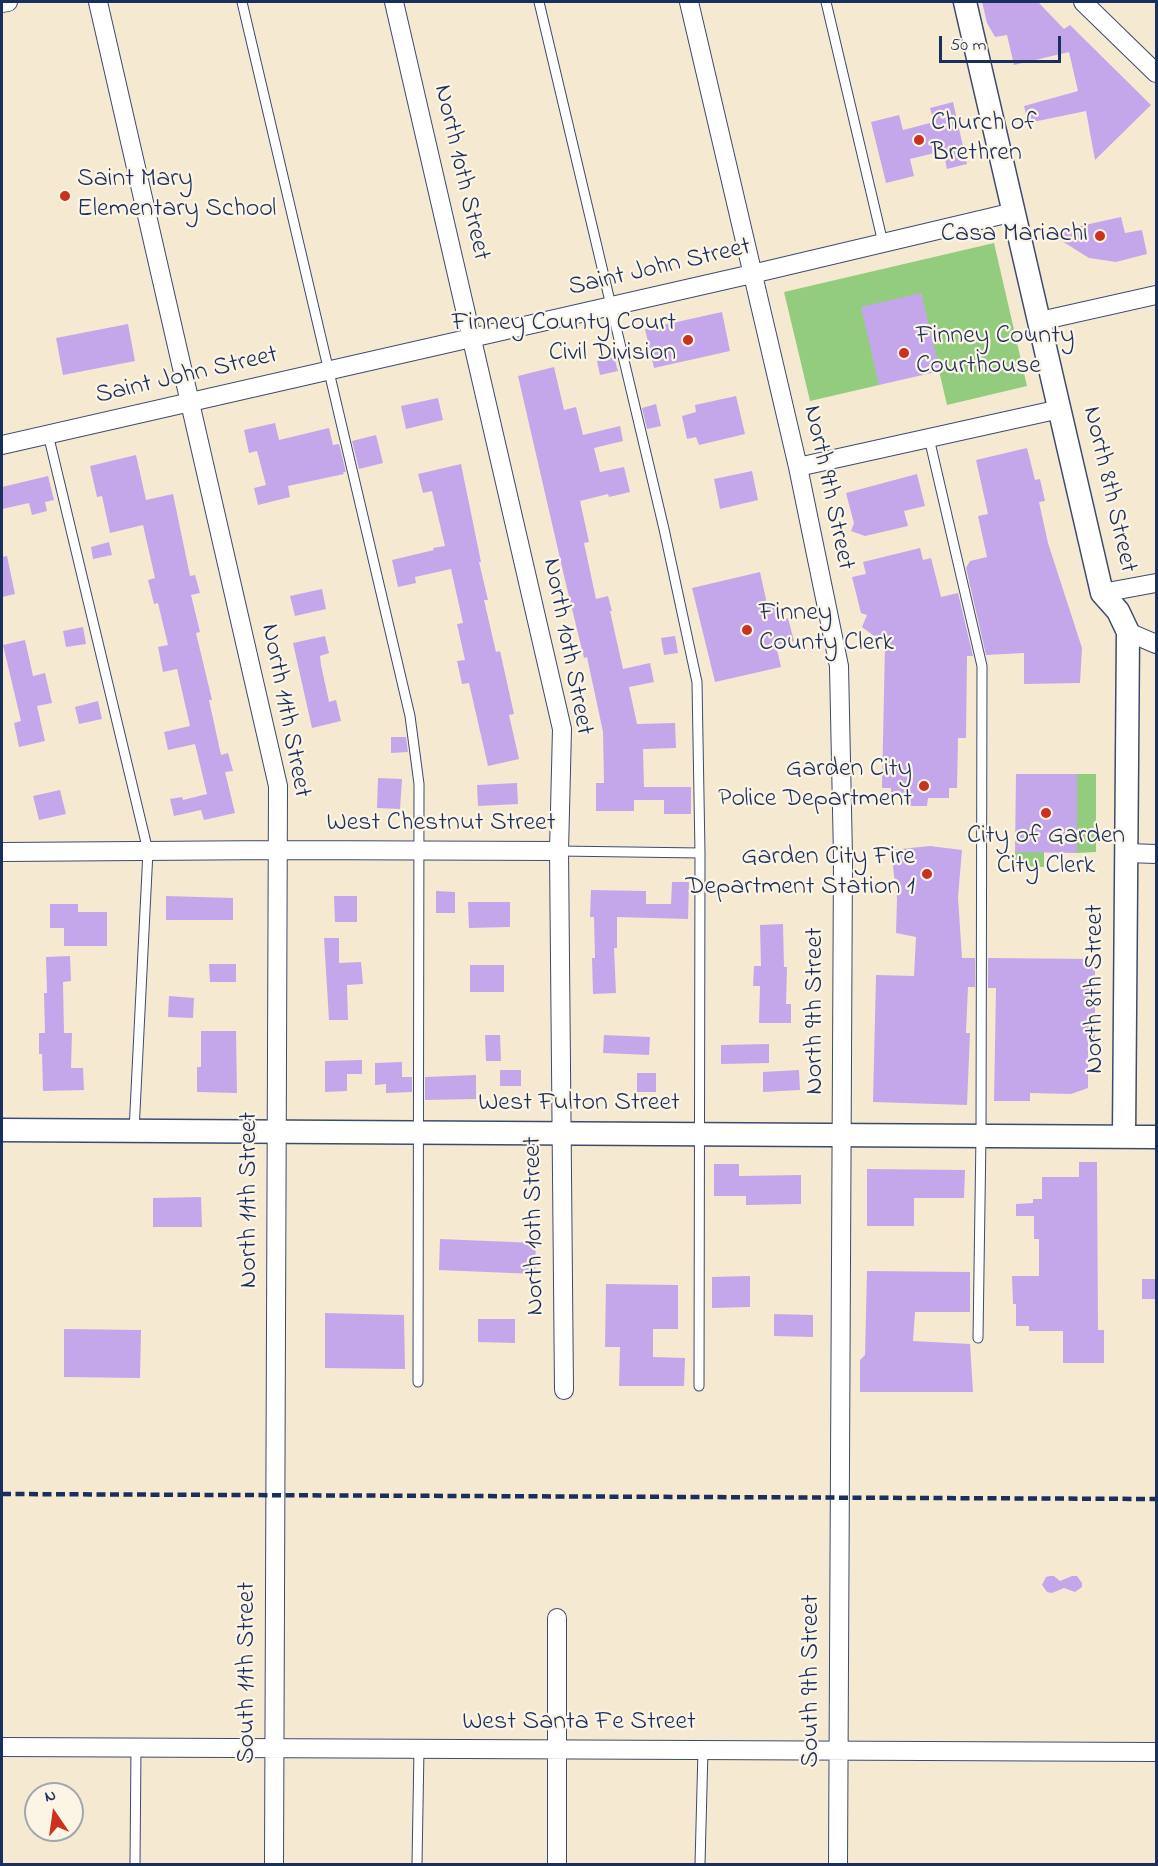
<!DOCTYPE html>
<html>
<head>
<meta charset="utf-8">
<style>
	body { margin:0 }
	#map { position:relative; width:1158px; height:1866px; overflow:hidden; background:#f6e9d1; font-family:"Indie Flower",sans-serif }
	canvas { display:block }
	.frame { position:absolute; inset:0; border:3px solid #1b2f5e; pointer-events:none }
	.north { position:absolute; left:24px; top:1782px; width:60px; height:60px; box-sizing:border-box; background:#fcf5e5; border:2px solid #a2a6af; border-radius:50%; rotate:347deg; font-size:16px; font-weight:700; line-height:24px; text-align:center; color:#1b2f5e }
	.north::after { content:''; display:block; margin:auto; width:21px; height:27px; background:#c8321e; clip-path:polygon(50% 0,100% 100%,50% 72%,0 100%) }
	.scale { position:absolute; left:939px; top:36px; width:122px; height:27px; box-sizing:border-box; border:3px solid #1b2f5e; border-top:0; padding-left:8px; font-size:18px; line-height:21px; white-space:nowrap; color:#1b2f5e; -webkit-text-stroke:4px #fcf5e5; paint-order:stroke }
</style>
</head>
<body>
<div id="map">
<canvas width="1158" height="1866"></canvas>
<div class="frame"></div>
<div class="north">N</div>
<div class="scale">50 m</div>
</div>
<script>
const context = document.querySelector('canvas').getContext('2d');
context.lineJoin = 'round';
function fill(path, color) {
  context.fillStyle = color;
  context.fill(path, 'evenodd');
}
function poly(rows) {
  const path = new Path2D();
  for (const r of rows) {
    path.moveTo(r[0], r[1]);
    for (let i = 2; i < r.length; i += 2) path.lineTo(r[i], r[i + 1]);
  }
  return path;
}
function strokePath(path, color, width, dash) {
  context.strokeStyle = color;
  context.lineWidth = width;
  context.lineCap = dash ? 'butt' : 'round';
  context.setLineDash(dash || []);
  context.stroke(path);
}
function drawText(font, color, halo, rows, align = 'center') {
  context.font = font + ' "Indie Flower",sans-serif';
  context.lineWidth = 4.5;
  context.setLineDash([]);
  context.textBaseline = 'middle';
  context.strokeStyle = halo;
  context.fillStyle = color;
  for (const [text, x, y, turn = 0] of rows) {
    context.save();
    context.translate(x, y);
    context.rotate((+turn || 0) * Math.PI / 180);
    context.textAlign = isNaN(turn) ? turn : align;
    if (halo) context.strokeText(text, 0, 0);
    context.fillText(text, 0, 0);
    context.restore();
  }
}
const green = poly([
	[994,243,1027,386,947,405,921,294,879,385,810,401,784,292],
	[1077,774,1096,774,1096,852,1077,853],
	[1015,852,1044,852,1044,867,1015,866]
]);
const building = poly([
	[982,2,1038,2,1064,29,1070,25,1151,105,1095,160,1086,111,1028,123,1024,106,1078,91,1069,52,1014,65,1007,35,995,37,987,23],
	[953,102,967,164,947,169,943,151,910,159,914,176,886,183,871,122,899,115,903,130,934,122,930,108],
	[1121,217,1125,233,1142,230,1147,254,1116,262,1089,258,1049,233],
	[921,293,940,371,879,385,861,307],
	[722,312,730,351,654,368,645,329],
	[128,324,135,361,63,375,56,338],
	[614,357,618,371,600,375,597,361],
	[554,367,564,410,576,407,583,435,620,426,623,441,594,448,600,472,624,467,630,492,609,497,608,494,580,501,589,542,584,543,596,599,608,596,612,611,610,611,623,669,650,663,654,682,629,687,637,724,675,723,676,748,643,749,644,787,691,787,691,814,664,814,664,800,634,800,634,811,596,811,596,783,604,783,603,732,587,657,584,658,565,580,518,376],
	[736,396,745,434,699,445,696,437,687,439,682,416,696,412,695,405],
	[438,398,443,420,406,429,401,406],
	[656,404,661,426,647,429,642,408],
	[275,423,279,440,329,428,333,445,339,444,346,472,343,472,344,474,288,486,290,497,258,505,254,488,266,485,257,451,249,453,244,430],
	[376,435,383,463,359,469,352,441],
	[1027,448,1035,480,1040,479,1045,501,1039,502,1048,543,1082,648,1080,683,1024,684,1024,653,986,655,966,568,970,561,987,557,978,516,988,514,976,460],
	[136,455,146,500,173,494,190,576,195,575,200,593,191,595,200,632,196,633,212,700,209,700,221,755,228,753,233,771,225,772,235,813,204,820,201,810,174,816,170,799,182,797,183,800,207,794,195,744,168,750,164,732,190,726,177,669,163,672,158,647,168,645,158,603,154,604,148,580,155,578,143,525,110,533,102,496,97,497,90,466],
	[461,464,481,562,479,562,488,600,484,600,496,652,500,651,514,714,509,715,519,759,488,766,469,683,462,684,457,661,465,660,457,624,463,623,451,569,415,577,416,583,398,587,392,560,434,550,433,548,445,546,432,491,423,493,418,474],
	[752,471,758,500,720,509,714,479],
	[917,474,925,506,904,511,908,526,865,536,851,531,854,523,846,493],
	[48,476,54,500,45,502,47,511,32,515,29,503,2,509,2,487],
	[109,542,112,555,93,559,91,547],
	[920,548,923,560,931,558,941,597,958,593,973,656,967,656,966,738,958,738,957,788,949,788,949,798,928,798,927,806,909,806,909,797,891,797,891,788,882,788,885,644,862,627,867,615,861,613,852,577,866,574,863,562],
	[7,556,15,594,2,597,2,557],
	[760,572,767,604,779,601,783,619,788,618,794,641,776,645,781,667,715,682,692,588],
	[322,589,326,609,295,616,290,596],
	[83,627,86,644,66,647,63,631],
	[325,636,329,653,320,656,321,665,329,702,336,700,341,721,312,728,293,643],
	[675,636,678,653,664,655,661,638],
	[25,640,33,676,45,673,52,703,37,706,45,741,19,747,14,723,21,721,3,645],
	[98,701,102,719,79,724,75,707],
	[391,737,406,737,408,752,391,753],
	[1016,774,1077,774,1077,853,1015,852],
	[378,778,402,779,400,809,377,808],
	[517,783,518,804,478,806,477,785],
	[60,790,66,814,39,820,33,796],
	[930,846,962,850,958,897,962,958,975,958,975,987,968,987,966,1033,970,1033,967,1105,873,1102,876,975,914,976,916,937,896,933,897,899,891,850],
	[672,882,689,882,688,919,617,917,617,948,614,948,616,993,593,994,592,958,595,958,594,917,590,917,591,890,646,891,646,904,671,904],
	[436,891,455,892,455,913,436,913],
	[166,896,233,898,233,920,166,920],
	[334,896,357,896,357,922,335,922],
	[468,902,510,902,510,927,469,928],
	[50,904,78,904,78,912,107,912,107,946,64,946,64,928,50,928],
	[783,924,784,967,787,967,786,1004,791,1004,791,1023,759,1023,760,986,753,986,754,966,761,966,760,925],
	[324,938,339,938,339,963,361,962,363,984,347,985,348,1020,329,1020],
	[70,956,71,981,63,982,64,1033,72,1033,71,1068,83,1068,84,1090,43,1091,42,1054,39,1054,39,1033,45,1033,44,993,47,993,46,957],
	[988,958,1095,959,1095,1042,1088,1042,1088,1088,1071,1094,1030,1093,1030,1101,994,1101,996,988,988,988],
	[209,964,236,964,236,982,210,982],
	[470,965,504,965,504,992,470,992],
	[169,996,194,998,193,1018,168,1017],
	[201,1031,236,1031,237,1093,197,1092,197,1067,201,1067],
	[485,1035,500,1035,501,1061,486,1061],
	[604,1035,650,1037,649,1055,603,1053],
	[769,1044,769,1063,721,1064,721,1045],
	[362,1060,362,1074,347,1074,347,1091,325,1092,325,1061],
	[402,1062,402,1077,412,1077,412,1092,386,1093,386,1084,375,1085,375,1063],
	[500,1070,521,1070,521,1086,500,1086],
	[799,1070,800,1090,763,1092,763,1072],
	[637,1073,656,1073,656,1092,637,1092],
	[476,1075,476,1099,425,1100,425,1077],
	[1079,1162,1097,1162,1098,1330,1104,1330,1104,1363,1063,1363,1063,1331,1029,1331,1029,1326,1016,1326,1016,1304,1013,1304,1012,1276,1039,1276,1039,1239,1034,1239,1034,1216,1016,1216,1016,1204,1033,1203,1033,1199,1042,1199,1042,1177,1079,1177],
	[714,1164,739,1164,739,1176,801,1175,801,1204,746,1205,746,1196,714,1196],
	[867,1169,965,1170,964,1198,914,1198,914,1226,867,1226],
	[201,1197,202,1227,153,1227,153,1198],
	[440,1239,536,1243,535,1274,439,1270],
	[867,1271,970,1272,970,1312,915,1312,913,1341,970,1344,973,1392,860,1392,860,1360,865,1355],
	[750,1276,750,1307,712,1308,712,1277],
	[1142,1279,1156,1279,1156,1299,1142,1299],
	[606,1284,678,1285,678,1329,653,1329,653,1357,685,1358,684,1386,619,1386,620,1347,605,1347],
	[325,1313,404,1315,405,1369,325,1368],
	[774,1314,813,1315,813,1337,774,1336],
	[478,1319,515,1319,515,1343,478,1342],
	[64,1329,141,1330,140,1378,64,1377],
	[1050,1576,1054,1576,1060,1581,1072,1576,1077,1576,1082,1583,1082,1587,1075,1592,1064,1588,1052,1593,1047,1592,1042,1585,1046,1577]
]);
const service = poly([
	[242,2,410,716,419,784,418,1382],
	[539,2,664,529,697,682,700,853,699,1386],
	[826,2,883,243],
	[48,434,148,851,134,1131],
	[929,438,982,666,981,1135,978,1338],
	[559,851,700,853],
	[135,1864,136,1747],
	[417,1864,419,1749],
	[700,1864,703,1750]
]);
const minor = poly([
	[98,2,278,786,274,1864],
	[394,2,562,729,559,851,564,1390],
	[689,2,798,467,839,666,843,857,838,1864],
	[1083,2,1156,73],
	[2,3,8,2],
	[1040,321,1156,295],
	[2,445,752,274,1014,212],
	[798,467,1060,409],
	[1102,593,1156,583],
	[1128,632,1156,644],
	[2,852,278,850,559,851],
	[1127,853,1156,854],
	[557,1618,557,1864],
	[2,1747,1156,1752]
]);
const tertiary = poly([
	[965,2,1102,593,1118,611,1128,632,1124,1137],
	[2,1130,1156,1137]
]);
const rail = poly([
	[2,1494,1156,1499]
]);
const markers = [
	[919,140,6,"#c8321e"],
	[65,196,6,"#c8321e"],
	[1100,236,6,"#c8321e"],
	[688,340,6,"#c8321e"],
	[904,353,6,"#c8321e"],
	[747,630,6,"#c8321e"],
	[924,786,6,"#c8321e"],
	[1046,813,6,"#c8321e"],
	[927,874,6,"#c8321e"]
];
const poiNames = [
	["Church of",931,125],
	["Brethren",931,155],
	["Saint Mary",77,181],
	["Elementary School",77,211],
	["Casa Mariachi",1088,236,"right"],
	["Finney County Court",676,325,"right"],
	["Civil Division",676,355,"right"],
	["Finney County",916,338],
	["Courthouse",916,368],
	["Finney",759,615],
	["County Clerk",759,645],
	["Garden City",912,771,"right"],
	["Police Department",912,801,"right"],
	["City of Garden",1046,838,"center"],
	["City Clerk",1046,868,"center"],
	["Garden City Fire",915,859,"right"],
	["Department Station 1",915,889,"right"]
];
const streetNames = [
	["North 10th Street",460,173,77],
	["Saint John Street",660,269,-13],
	["Saint John Street",187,377,-13],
	["North 9th Street",827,488,78],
	["North 8th Street",1108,490,77],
	["North 10th Street",566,647,79],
	["North 11th Street",284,711,79],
	["West Chestnut Street",441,825],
	["North 8th Street",1097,989,-90],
	["North 9th Street",817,1011,-90],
	["West Fulton Street",579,1105],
	["North 11th Street",251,1200,-90],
	["North 10th Street",536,1226,-91],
	["South 11th Street",249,1673,-90],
	["South 9th Street",813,1681,-90],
	["West Santa Fe Street",579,1724]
];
fill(green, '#93cc7f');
fill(building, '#c4a7eb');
strokePath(service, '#3c4b6f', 11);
strokePath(minor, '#3c4b6f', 20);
strokePath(tertiary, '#3c4b6f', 25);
strokePath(service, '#fff', 9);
strokePath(minor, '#fff', 18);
strokePath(tertiary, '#fff', 22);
strokePath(rail, '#1b2f5e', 4.5, [9, 4.5]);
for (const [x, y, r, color] of markers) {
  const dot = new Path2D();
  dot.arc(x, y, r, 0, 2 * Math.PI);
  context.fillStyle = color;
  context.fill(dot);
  strokePath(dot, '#fcf5e5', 2);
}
drawText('26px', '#1b2f5e', '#fcf5e5', poiNames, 'left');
drawText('26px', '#1b2f5e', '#fcf5e5', streetNames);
</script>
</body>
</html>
